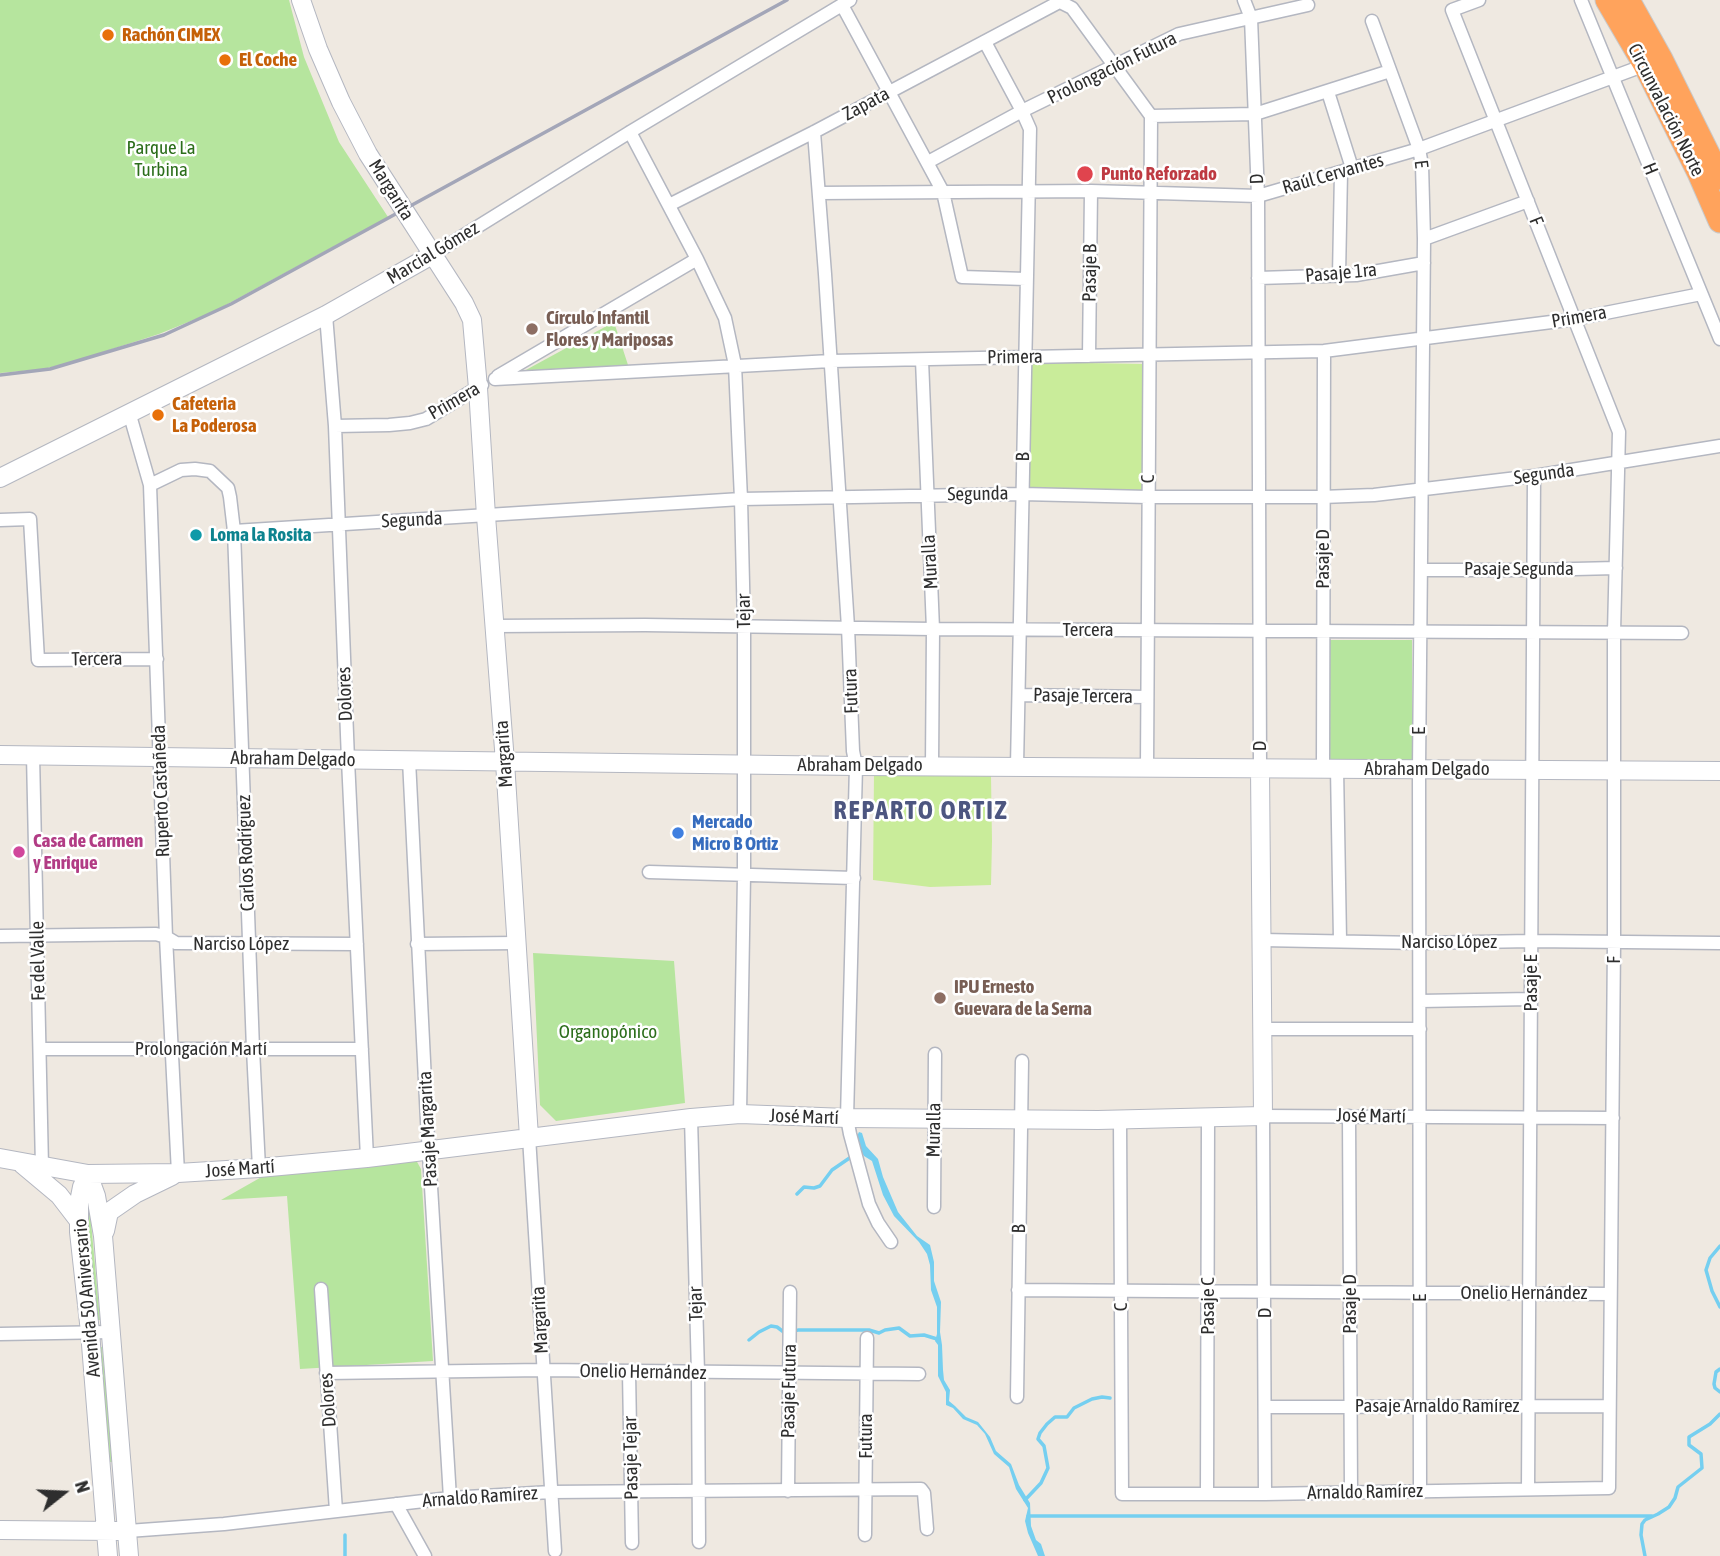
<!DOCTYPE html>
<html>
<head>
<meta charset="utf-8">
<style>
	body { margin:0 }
	#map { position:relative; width:1720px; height:1556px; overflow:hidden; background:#efe9e1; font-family:"Asap Condensed",sans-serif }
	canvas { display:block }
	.north { position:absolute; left:28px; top:1458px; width:70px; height:70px; -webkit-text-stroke:5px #fff; paint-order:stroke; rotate:72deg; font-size:19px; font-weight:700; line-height:28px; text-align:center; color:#2e2e2e }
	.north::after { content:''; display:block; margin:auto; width:24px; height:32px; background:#2e2e2e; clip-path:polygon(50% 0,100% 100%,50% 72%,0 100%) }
</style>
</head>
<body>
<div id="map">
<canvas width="1720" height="1556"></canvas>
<div class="north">N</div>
</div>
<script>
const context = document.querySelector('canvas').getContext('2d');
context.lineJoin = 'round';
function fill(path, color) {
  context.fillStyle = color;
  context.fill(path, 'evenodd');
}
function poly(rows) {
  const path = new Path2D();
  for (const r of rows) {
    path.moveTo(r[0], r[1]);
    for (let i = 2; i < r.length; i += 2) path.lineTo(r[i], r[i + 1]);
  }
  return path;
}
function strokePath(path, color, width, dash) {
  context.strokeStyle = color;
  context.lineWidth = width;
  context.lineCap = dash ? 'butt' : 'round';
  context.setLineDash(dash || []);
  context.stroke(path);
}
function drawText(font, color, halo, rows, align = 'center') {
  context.font = font + ' "Asap Condensed",sans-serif';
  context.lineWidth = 5;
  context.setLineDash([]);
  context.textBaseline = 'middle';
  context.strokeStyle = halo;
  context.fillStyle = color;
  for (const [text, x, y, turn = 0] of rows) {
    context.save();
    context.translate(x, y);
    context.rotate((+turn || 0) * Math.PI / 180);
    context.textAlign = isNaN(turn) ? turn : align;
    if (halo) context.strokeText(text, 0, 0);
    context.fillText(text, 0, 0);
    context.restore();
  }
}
const green = poly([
	[0,0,289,0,304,57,339,142,388,217,213,312,159,334,72,362,44,369,0,373],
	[614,322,629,368,524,371],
	[1330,640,1412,640,1412,760,1330,760],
	[533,953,674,961,685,1103,556,1121,540,1105],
	[416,1160,421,1169,433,1361,300,1369,287,1196,221,1200,265,1175],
	[83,1200,89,1200,100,1320,93,1320],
	[102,1347,113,1462,107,1462,96,1348]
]);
const pitch = poly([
	[1031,362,1145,364,1143,491,1029,489],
	[874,773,991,776,992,841,991,885,930,887,873,880]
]);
const water = poly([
	[859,1132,862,1133,866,1146,878,1159,883,1177,898,1212,917,1236,930,1245,934,1262,934,1281,941,1302,940,1332,942,1345,943,1370,944,1380,950,1390,949,1401,955,1406,966,1417,978,1422,990,1437,996,1451,1011,1464,1019,1485,1030,1503,1031,1526,1036,1540,1041,1544,1045,1556,1038,1556,1028,1533,1025,1521,1028,1508,1016,1489,1009,1467,994,1454,985,1434,977,1425,963,1419,953,1408,946,1405,946,1392,938,1376,938,1345,935,1341,937,1334,937,1307,931,1290,930,1265,927,1254,919,1242,894,1216,883,1195,872,1161,864,1156,862,1153,857,1136]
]);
const stream = poly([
	[797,1194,804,1187,814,1188,820,1186,832,1170,851,1157],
	[1720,1246,1710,1258,1706,1270,1712,1291,1720,1307],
	[793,1332,798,1330,869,1330,879,1333,885,1330,899,1328,910,1336,924,1335,937,1339],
	[749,1340,759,1332,771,1326,777,1327,785,1333],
	[1720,1369,1716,1372,1714,1384,1715,1388,1720,1392],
	[1025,1500,1041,1483,1048,1468,1044,1446,1038,1439,1040,1433,1047,1424,1055,1417,1067,1417,1074,1408,1092,1399,1102,1397,1110,1398],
	[1028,1516,1652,1516],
	[345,1535,345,1556],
	[1645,1556,1641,1535,1642,1524,1645,1520,1658,1514,1669,1507,1675,1498,1678,1487,1702,1468,1701,1454,1689,1445,1689,1437,1710,1424,1720,1414]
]);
const street = poly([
	[1056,0,1072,8,1151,116,1147,766],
	[1244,0,1251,18,1258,196,1260,767],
	[1581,0,1720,339],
	[842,5,943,192,962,277,1026,279],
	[1372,21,1419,149,1422,165,1424,239,1419,769,1420,1492],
	[985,42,1022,111,1030,129,1017,766],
	[1328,92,1352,168],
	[1151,116,1255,114,1390,71],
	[630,132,697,259,725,318,735,365,741,499,744,626,744,875,740,1114],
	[814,132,825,274,848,627,853,751,856,766,847,1118,850,1134,869,1204,878,1223,891,1242],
	[928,162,1022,111,1179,34,1308,5],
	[819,193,1091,191,1258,196,1419,149,1648,64],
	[669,205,814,132,1063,0],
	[1424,239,1528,201],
	[432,255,630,132,850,0],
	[1339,276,1341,172],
	[1258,278,1356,275,1424,263],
	[326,315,335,426,348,760,367,1158],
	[1089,356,1091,191],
	[922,360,933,629,932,765],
	[498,376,697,259],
	[495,379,831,361,1324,351,1575,319,1701,294],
	[129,412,150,485,166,937,178,1173],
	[335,426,389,425,410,423,426,419,482,385],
	[150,485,181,470,195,469,210,471,228,488,230,497,234,531,253,1049,259,1168],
	[0,520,30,519,38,660,157,659],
	[234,531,741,499,1022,494,1148,497,1322,497,1374,495,1534,476,1720,446],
	[1421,570,1533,570,1616,568],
	[495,626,645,625,933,629,1682,633],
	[1019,695,1147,697],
	[33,755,42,1167],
	[409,760,427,1121,450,1498],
	[1323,768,1324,351],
	[1337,768,1340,940],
	[649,872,854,878],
	[0,936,156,934,166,937,176,943,357,944],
	[1262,940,1419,943,1531,941,1720,943],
	[417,944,517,943],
	[1420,1001,1531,999],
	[1262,1029,1420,1029],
	[40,1049,362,1049],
	[1349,1116,1351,1492],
	[691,1118,698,1373,699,1542],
	[1120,1120,1122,1494,1265,1494,1609,1488,1614,943,1614,632,1619,432,1452,10,1479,0],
	[529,1137,555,1551],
	[934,1207,935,1054],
	[321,1289,336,1511],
	[1018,1290,1610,1294],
	[0,1334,111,1332],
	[629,1372,632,1543],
	[326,1373,543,1370,919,1374],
	[1017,1397,1022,1061],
	[1265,1407,1609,1406],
	[1528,1489,1534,476],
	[788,1491,790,1292],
	[1207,1493,1208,1118],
	[1265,1494,1263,1116,1613,1118],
	[396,1504,425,1556],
	[128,1531,224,1524,450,1498,551,1492,921,1489,924,1493,927,1529],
	[865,1535,867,1338]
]);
const secondary = poly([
	[301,0,318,49,341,102,368,154,464,303,472,320,478,388,486,516,505,762,529,1137],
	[0,478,326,315,432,255],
	[0,755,856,766,1720,771],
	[0,1158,88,1174,178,1173,259,1168,367,1158,691,1118,740,1114,847,1118,1098,1120,1263,1116,1260,767],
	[22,1164,59,1195,79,1221],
	[88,1174,96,1196,103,1236,129,1556],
	[88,1174,82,1187,79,1202,79,1232,90,1332,108,1556],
	[105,1231,109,1212,135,1194,172,1176],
	[0,1530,117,1531]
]);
const highway = poly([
	[1607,0,1645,65,1699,173,1720,221],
	[1628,0,1661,59,1720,178]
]);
const rail = poly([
	[0,375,50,369,164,335,231,304,787,0]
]);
const markers = [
	[108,35,7,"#e8710a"],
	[225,60,7,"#e8710a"],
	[1085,174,9,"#e0444e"],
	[532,329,7,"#8d6e63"],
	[158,415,7,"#e8710a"],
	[196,535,7,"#0f9aa8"],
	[678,833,7,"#3f7fe0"],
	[19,852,7,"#d1479c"],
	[940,998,7,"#8d6e63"]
];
const foodNames = [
	["Rachón CIMEX",122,35],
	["El Coche",239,60],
	["Cafeteria",172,404],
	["La Poderosa",172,426]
];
const streetNames = [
	["Prolongación Futura",1112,68,-26],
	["Zapata",866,104,-28],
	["Circunvalación Norte",1666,110,63],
	["E",1421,164,83],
	["H",1650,169,68],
	["Raúl Cervantes",1333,174,-16],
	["D",1257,179,-92],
	["Margarita",391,190,58],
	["F",1536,221,68],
	["Marcial Gómez",433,253,-31],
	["Pasaje B",1090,273,-89],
	["Pasaje 1ra",1341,273,-5],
	["Primera",1579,317,-10],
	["Primera",1015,357,-1],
	["Primera",454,401,-30],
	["B",1023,457,-89],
	["Segunda",1544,474,-8],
	["C",1148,479,-90],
	["Segunda",978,494,-1],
	["Segunda",412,520,-3],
	["Pasaje D",1323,559,-90],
	["Muralla",930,562,-93],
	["Pasaje Segunda",1519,569],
	["Tejar",744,611,-91],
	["Tercera",1088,630],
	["Tercera",97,659,-1],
	["Futura",851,691,-92],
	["Dolores",345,694,-92],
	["Pasaje Tercera",1083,696,1],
	["E",1419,731,-90],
	["D",1260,746,-90],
	["Margarita",504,754,-94],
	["Abraham Delgado",293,759,1],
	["Abraham Delgado",860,765],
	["Abraham Delgado",1427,769],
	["Ruperto Castañeda",161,791,-92],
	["Carlos Rodríguez",246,853,-92],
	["Narciso López",1449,942],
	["Narciso López",241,944],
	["F",1614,960,-90],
	["Fe del Valle",38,961,-91],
	["Pasaje E",1531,983,-90],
	["Prolongación Martí",201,1049],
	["José Martí",1371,1116,1],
	["José Martí",804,1117,2],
	["Pasaje Margarita",428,1129,-93],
	["Muralla",934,1130,-89],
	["José Martí",240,1169,-4],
	["B",1019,1229,-89],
	["Onelio Hernández",1524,1293],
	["Avenida 50 Aniversario",87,1298,-95],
	["E",1420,1298,-90],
	["Tejar",696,1304,-92],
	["Pasaje D",1350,1304,-90],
	["Pasaje C",1208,1306,-90],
	["C",1121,1307,-90],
	["D",1265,1313,-90],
	["Margarita",540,1320,-93],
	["Onelio Hernández",643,1372,1],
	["Pasaje Futura",789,1391,-89],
	["Dolores",328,1400,-94],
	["Pasaje Arnaldo Ramírez",1437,1406],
	["Futura",866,1436,-90],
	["Pasaje Tejar",631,1458,-91],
	["Arnaldo Ramírez",1365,1492,-1],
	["Arnaldo Ramírez",480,1497,-4]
];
const parkNames = [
	["Parque La",161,148],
	["Turbina",161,170],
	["Organopónico",608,1032]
];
const healthNames = [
	["Punto Reforzado",1101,174]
];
const educationNames = [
	["Círculo Infantil",546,318],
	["Flores y Mariposas",546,340],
	["IPU Ernesto",954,987],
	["Guevara de la Serna",954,1009]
];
const cultureNames = [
	["Loma la Rosita",210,535]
];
const shopNames = [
	["Mercado",692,822],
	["Micro B Ortiz",692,844]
];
const hotelNames = [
	["Casa de Carmen",33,841],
	["y Enrique",33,863]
];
const districtNames = [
	["REPARTO ORTIZ",921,811]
];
fill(green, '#b6e59e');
fill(pitch, '#c9ec9a');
fill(water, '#75cff0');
strokePath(stream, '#75cff0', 3.5);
strokePath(street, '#b4b7c1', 15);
strokePath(secondary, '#b4b7c1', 20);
strokePath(highway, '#c9c9c9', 25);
strokePath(street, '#fff', 12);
strokePath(secondary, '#fff', 18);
strokePath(highway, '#ffa35c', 23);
strokePath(rail, '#a3a6b8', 3.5);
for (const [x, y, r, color] of markers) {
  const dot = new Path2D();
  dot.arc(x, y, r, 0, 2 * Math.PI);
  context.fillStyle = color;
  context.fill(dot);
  strokePath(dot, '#fff', 2.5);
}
drawText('bold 19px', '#c56008', '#fff', foodNames, 'left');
drawText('19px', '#2e2e2e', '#fff', streetNames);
drawText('19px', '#2c6e1b', '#fff', parkNames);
drawText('bold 19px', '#be3a42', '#fff', healthNames, 'left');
drawText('bold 19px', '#785e54', '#fff', educationNames, 'left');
drawText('bold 19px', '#0d838f', '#fff', cultureNames, 'left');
drawText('bold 19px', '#366cbe', '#fff', shopNames, 'left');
drawText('bold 19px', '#b23c85', '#fff', hotelNames, 'left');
context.letterSpacing = '2px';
drawText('bold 26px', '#4d5680', '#fff', districtNames);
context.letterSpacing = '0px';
</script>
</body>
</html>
